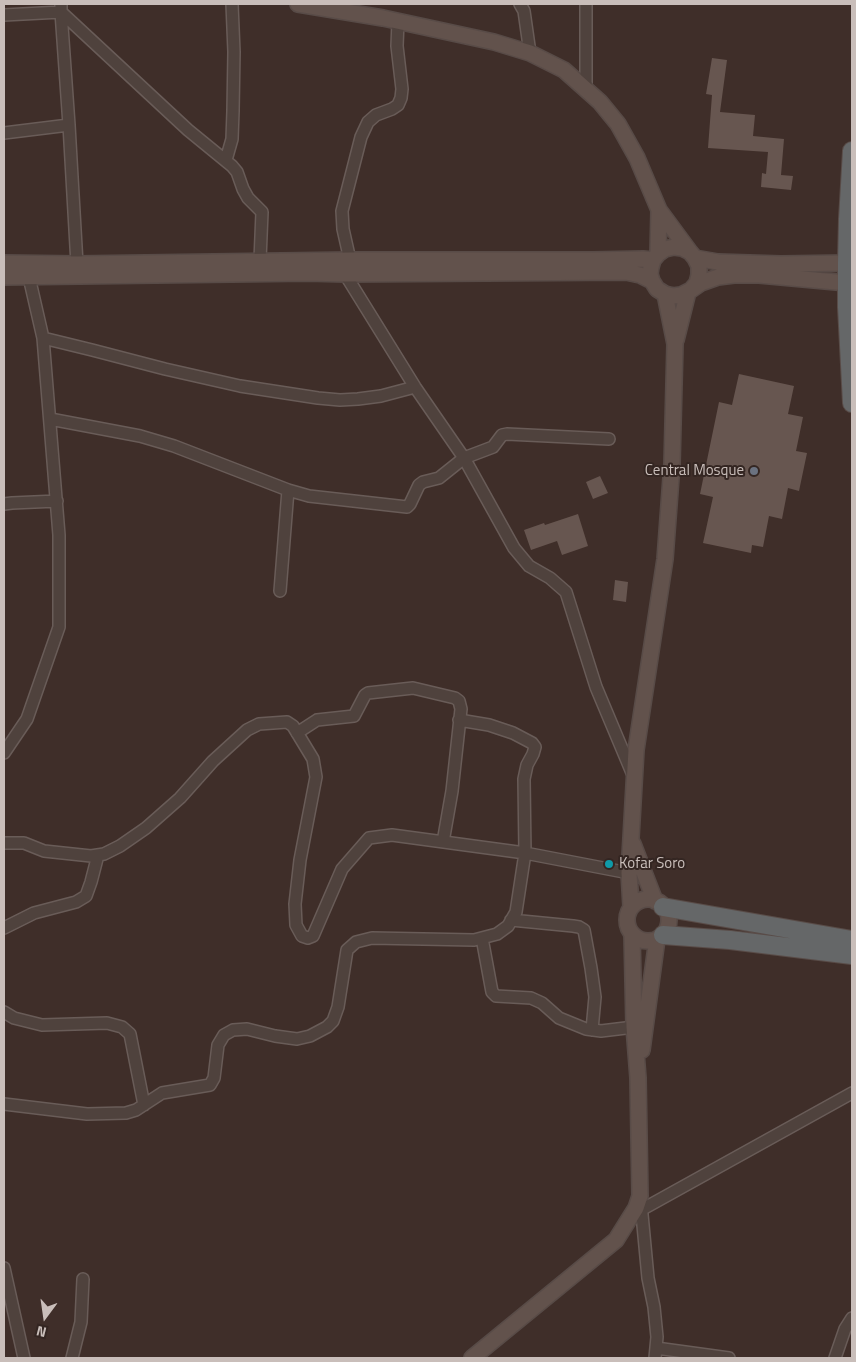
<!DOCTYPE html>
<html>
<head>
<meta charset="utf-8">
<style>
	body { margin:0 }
	#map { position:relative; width:856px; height:1362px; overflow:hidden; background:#3f2e29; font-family:"Titillium Web",sans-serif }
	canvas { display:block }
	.frame { position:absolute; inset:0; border:5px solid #c9beba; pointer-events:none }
	.north { position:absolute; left:20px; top:1292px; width:50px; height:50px; -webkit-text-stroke:4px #342622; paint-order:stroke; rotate:194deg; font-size:14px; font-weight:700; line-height:20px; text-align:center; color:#c9beba }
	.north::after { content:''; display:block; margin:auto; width:18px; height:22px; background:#c9beba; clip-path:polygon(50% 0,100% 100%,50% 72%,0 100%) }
</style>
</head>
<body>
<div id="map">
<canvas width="856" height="1362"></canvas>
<div class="frame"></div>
<div class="north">N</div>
</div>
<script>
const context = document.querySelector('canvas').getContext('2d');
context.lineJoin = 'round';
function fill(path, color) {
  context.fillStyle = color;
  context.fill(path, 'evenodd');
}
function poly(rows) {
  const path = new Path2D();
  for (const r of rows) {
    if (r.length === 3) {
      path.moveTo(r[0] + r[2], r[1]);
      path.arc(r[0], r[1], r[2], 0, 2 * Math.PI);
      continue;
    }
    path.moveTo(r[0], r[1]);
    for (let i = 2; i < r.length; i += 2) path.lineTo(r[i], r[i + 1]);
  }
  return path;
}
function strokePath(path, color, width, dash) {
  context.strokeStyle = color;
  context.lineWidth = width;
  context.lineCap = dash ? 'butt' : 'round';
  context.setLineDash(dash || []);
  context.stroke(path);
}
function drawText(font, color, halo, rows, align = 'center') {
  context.font = font + ' "Titillium Web",sans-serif';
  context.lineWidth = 4;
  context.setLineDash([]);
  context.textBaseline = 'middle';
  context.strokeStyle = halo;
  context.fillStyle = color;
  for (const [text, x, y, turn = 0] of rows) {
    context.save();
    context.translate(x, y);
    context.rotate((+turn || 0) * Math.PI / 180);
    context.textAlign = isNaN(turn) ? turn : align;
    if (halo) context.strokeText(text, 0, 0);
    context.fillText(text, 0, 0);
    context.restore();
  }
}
const building = poly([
	[712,58,727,60,720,112,755,115,753,136,784,139,781,175,793,176,791,190,761,187,762,173,766,174,768,152,708,148,712,95,706,94],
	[739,374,794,386,788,414,803,417,796,451,807,453,799,491,788,488,782,519,769,516,763,547,752,545,751,553,703,543,713,497,700,494,719,402,732,405],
	[600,476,608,493,593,499,586,482],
	[578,514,588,546,562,555,557,541,531,550,524,530,544,523,545,525],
	[615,580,628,582,626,602,613,600]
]);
const minor = poly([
	[61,4,61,12,69,125,77,264],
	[520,4,524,11,530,53],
	[586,4,586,89],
	[4,15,61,12,188,130,232,166,237,172,243,189,248,198,262,212,260,260],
	[4,133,69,125],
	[226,160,232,139,233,111,234,52,232,4],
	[350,260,343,229,342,211,361,137,368,122,376,115,392,109,398,105,401,98,402,89,397,46,398,21],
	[345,274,415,387,464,458,514,548,529,566,550,578,566,592,596,687,633,775],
	[43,338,92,350,165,369,240,386,318,398,340,400,358,399,381,396,415,387],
	[50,419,140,436,174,446,288,490,309,496,407,507,410,504,419,485,423,482,439,478,464,458,493,447,502,435,507,434,609,439],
	[4,504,12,503,57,501],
	[280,591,288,490],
	[297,733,317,720,354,716,365,695,368,693,413,688,455,698,459,701,461,709,452,791,443,842],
	[4,753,27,719,59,627,59,535,43,338,29,277],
	[4,843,24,843,44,851,91,856,104,854,120,846,146,828,180,798,213,761,247,730,259,724,287,722,293,726,313,759,316,777,300,860,295,904,296,925,302,936,308,938,313,936,342,869,369,838,392,835,525,853,629,873],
	[511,920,573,926,579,927,584,930,591,968,595,997,592,1030],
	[4,928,34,913,76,902,86,896,91,882,98,855],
	[482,938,492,992,496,996,531,998,542,1003,559,1018,586,1029,601,1031,634,1027],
	[4,1012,14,1018,42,1025,107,1023,122,1027,130,1034,144,1105],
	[4,1104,87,1114,126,1113,136,1110,162,1093,210,1085,214,1078,218,1045,224,1035,233,1030,247,1029,275,1036,297,1039,310,1036,327,1027,333,1021,338,1007,347,950,356,942,372,938,474,940,497,934,508,926,516,912,525,853,524,779,527,765,533,754,535,747,532,743,513,733,489,725,459,720],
	[641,1204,648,1278,654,1307,657,1337,655,1358],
	[641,1210,852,1093],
	[4,1268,24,1358],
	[656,1348,729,1358],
	[72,1358,81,1322,83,1279],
	[835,1358,845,1329,852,1318]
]);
const secondary = poly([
	[298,4,383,18,494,42,530,53,564,70,600,102,618,124,637,158,659,210,690,252],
	[658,254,659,210],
	[695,258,718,262,781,264,847,263],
	[4,263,77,264,350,260,592,260,643,259,653,260],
	[4,277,308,273,345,274,626,272,640,275,652,281],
	[691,290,701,283,718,277,734,275,759,275,847,283],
	[676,340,688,292],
	[633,844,655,901],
	[648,920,21],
	[631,907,629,873,636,750,665,559,672,464,675,344,665,294,657,289,652,281,650,274,651,267,653,260,658,254,665,249,674,247,682,248,690,252,695,258,699,266,699,275,697,283,691,290,681,295,673,296,665,294],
	[642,1050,657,939],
	[472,1358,616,1240,636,1208,640,1196,638,1078,634,1027,632,934]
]);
const trunk = poly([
	[852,151,848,219,847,263,847,307,852,403],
	[663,907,852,940],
	[663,935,730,940,852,955]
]);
const markers = [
	[754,471,5,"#6b7280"],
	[609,864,5,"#0f9aa8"]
];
const poiNames = [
	["Central Mosque",744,471],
	["Kofar Soro",619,864,"left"]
];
fill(building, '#675650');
strokePath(minor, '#695c58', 14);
strokePath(secondary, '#584b47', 18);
strokePath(trunk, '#594c48', 20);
strokePath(minor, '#4f423d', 11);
strokePath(secondary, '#62524c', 15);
strokePath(trunk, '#656768', 18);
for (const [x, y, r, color] of markers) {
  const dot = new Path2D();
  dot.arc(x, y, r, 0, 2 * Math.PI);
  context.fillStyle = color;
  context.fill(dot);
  strokePath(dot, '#342622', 2);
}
drawText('15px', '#c9beba', '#342622', poiNames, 'right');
</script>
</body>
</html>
